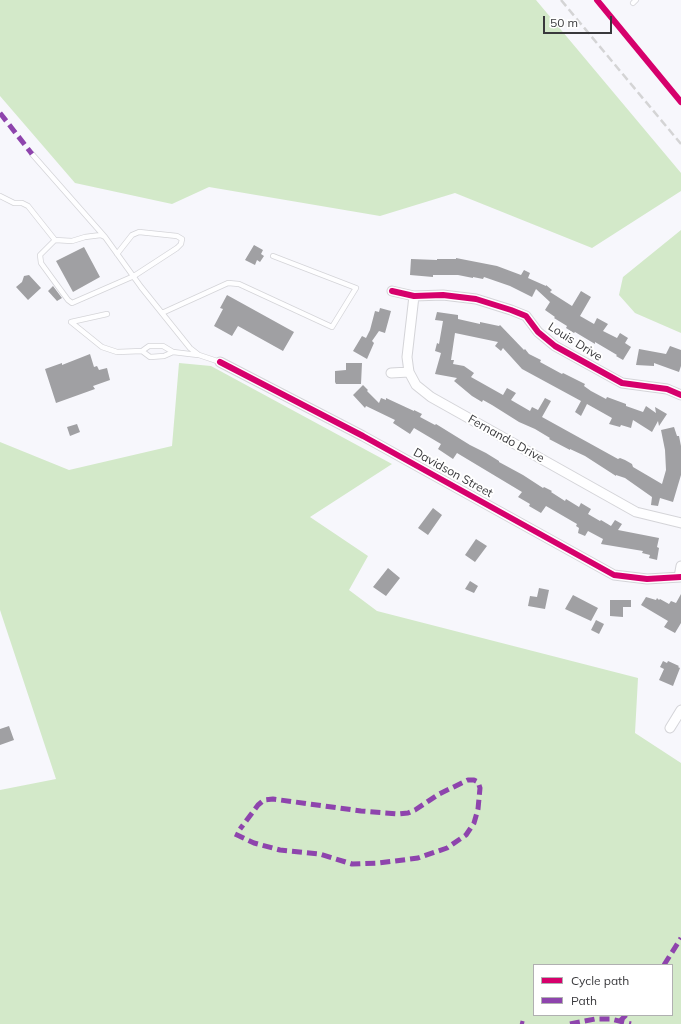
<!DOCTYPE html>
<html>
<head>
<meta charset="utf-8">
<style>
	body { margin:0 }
	#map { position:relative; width:681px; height:1024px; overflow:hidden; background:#f7f7fc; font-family:Mulish,sans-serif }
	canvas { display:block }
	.legend { position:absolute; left:533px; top:964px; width:140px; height:52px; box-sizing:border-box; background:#fff; border:1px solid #b0b0b1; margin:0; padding:5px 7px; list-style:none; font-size:12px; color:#39393c }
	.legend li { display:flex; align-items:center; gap:8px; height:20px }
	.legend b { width:20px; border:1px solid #b0b0b1 }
	.scale { position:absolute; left:543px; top:16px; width:69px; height:18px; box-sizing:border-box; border:2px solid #39393c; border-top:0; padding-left:5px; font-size:12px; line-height:14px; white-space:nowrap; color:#39393c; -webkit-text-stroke:3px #fff; paint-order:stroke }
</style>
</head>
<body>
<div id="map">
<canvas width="681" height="1024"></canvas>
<ul class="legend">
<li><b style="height:5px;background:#d6006c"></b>Cycle path</li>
<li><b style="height:5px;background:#8e44ad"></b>Path</li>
</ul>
<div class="scale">50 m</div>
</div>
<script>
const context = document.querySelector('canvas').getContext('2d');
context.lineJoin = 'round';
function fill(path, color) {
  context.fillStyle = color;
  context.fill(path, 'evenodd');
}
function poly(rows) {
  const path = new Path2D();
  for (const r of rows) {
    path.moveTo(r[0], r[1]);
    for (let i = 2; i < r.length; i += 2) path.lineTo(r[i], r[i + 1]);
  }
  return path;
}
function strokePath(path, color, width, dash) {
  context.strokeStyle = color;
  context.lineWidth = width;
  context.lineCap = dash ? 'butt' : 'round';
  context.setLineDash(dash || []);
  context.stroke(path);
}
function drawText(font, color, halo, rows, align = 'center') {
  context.font = font + ' Mulish,sans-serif';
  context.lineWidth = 4;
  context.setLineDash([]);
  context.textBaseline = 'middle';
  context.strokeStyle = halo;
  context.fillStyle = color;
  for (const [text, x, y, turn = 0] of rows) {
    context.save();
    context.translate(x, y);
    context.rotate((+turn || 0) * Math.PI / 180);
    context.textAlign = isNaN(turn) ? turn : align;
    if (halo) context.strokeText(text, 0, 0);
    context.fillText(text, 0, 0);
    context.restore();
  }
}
const green = poly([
	[0,0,536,0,681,173,681,191,592,248,455,193,380,216,209,187,172,204,75,183,0,96],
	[681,230,681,333,635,313,619,295,623,277],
	[179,363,211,366,392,464,310,517,368,556,349,590,377,611,638,678,635,733,681,763,681,1024,0,1024,0,790,56,779,0,610,0,442,69,470,172,446],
	[534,965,672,965,672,1015,534,1015]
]);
const building = poly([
	[254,245,263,250,261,254,264,256,260,262,257,260,255,265,245,260],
	[84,247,100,277,73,292,56,261],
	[456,258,497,266,521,275,524,270,530,273,528,278,546,286,546,285,552,290,550,292,572,306,581,291,591,297,580,316,594,324,597,318,608,324,603,331,617,338,620,333,628,338,625,343,631,347,623,360,616,356,617,355,595,342,595,344,575,332,574,333,566,328,567,326,554,318,555,317,545,310,550,302,536,289,532,297,510,286,484,277,483,279,473,277,473,278,458,275,433,275,433,277,410,275,411,259,437,260,437,259,456,259],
	[29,275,41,288,28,300,16,287,22,282,24,276],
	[53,286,62,298,57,301,48,291],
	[227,295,294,332,283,351,238,326,232,336,214,326,223,309,220,308],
	[380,308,391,311,385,333,379,331,372,341,374,343,367,359,353,351,362,336,366,338,370,330,375,311,379,312],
	[437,312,458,315,458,319,480,324,480,322,499,326,500,325,524,350,525,349,529,354,541,360,540,362,562,374,563,373,585,384,584,386,591,391,606,399,607,397,626,404,626,406,643,412,646,406,656,413,655,407,667,414,659,426,658,421,652,432,633,420,631,428,621,425,620,427,609,424,612,418,587,404,581,416,575,412,581,401,522,369,503,348,501,351,495,346,498,342,455,333,451,360,454,360,453,364,464,366,474,373,471,377,503,395,507,388,516,393,511,400,530,411,532,407,538,410,545,398,551,401,542,417,618,459,620,458,625,460,632,464,633,467,662,484,666,470,665,450,661,430,674,427,677,436,679,436,681,446,681,475,673,502,660,498,658,506,651,505,652,497,625,478,616,475,616,476,585,456,570,449,570,450,549,439,550,438,535,429,519,422,492,405,483,400,482,402,472,396,454,381,457,378,435,374,441,353,435,351,437,343,439,344,443,321,435,320],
	[670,346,681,350,681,366,679,372,654,363,654,366,636,365,639,349,666,354],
	[90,354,94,367,97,366,99,370,107,368,110,380,93,386,95,389,56,403,45,369,62,363,62,365],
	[346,363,362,363,361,384,336,384,335,382,335,371,346,370],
	[363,385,368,390,367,391,379,403,381,398,386,400,386,398,414,411,414,410,422,414,420,417,435,425,436,424,470,445,486,453,499,461,499,462,523,475,543,488,544,487,552,491,551,492,565,501,566,499,579,507,581,503,591,509,588,514,600,521,601,520,611,526,615,520,622,524,618,530,659,538,657,547,659,548,657,560,649,558,650,555,642,553,643,551,601,544,603,539,588,531,585,536,578,533,579,528,576,526,577,524,546,506,541,513,529,506,530,504,518,497,522,492,457,453,453,459,438,449,441,444,414,428,410,434,393,423,395,420,366,406,365,408,353,395],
	[77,424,80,432,70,436,67,427],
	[433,508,442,515,428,535,418,528],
	[476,539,487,546,475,562,465,555],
	[388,568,400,578,386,596,373,587],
	[470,581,478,586,474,593,465,589],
	[539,588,549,590,545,609,528,606,530,596,537,597],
	[681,594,681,623,675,633,664,627,668,621,641,605,646,597,656,600,657,598,659,600,660,599,669,604,671,601,676,603],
	[573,595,598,608,591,621,565,609],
	[610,600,631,600,631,607,623,607,623,617,610,616],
	[596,620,604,624,599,634,591,630],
	[663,661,667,663,668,661,679,666,678,667,680,668,673,686,659,680,664,669,660,667],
	[9,726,14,740,0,745,0,729]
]);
const service = poly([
	[633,3,636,0],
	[32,154,105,237],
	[0,196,14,203,22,203,28,206,55,240,72,241,85,237,101,235,105,237,141,287,190,348,199,355,220,362],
	[55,240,40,255,41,263,68,300,72,303,134,276,177,248,181,244,182,239,177,236,139,232,132,235,117,254],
	[162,313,228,283,239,284,332,327,356,288,273,256],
	[107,314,71,322,102,347,117,352,142,351],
	[173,352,164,356,150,357,142,351,149,346,163,346,173,352,198,355]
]);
const minor = poly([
	[392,291,414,296,443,295,476,299,511,310,526,316,538,332,555,346,622,383,667,389,681,395],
	[414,296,407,357,409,372,416,385,431,397,636,512,681,523],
	[220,362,363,436,614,575,647,579,681,577],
	[391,373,409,372],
	[679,577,681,566],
	[670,728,681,710]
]);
const rail = poly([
	[561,0,681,144]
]);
const quiet = poly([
	[0,113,32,154],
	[235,834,254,843,280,850,320,854,352,864,379,863,418,858,447,848,466,835,474,823,478,809,480,788,478,782,474,780,468,780,439,794,415,810,408,813,399,814,361,811,273,799,264,800,258,805,240,829],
	[664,965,681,938],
	[620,1021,626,1015],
	[520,1023,524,1024],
	[570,1024,595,1019,611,1019,631,1024]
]);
const cycleway = poly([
	[597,0,681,102],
	[392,291,414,296,443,295,476,299,511,310,526,316,538,332,555,346,622,383,667,389,681,395],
	[220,362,363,436,614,575,647,579,681,577]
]);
const streetNames = [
	["Louis Drive",575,342,32],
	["Fernando Drive",506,439,29],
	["Davidson Street",453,473,29]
];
fill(green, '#d3e9c9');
fill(building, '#a0a0a3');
strokePath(service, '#d4d4d8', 6);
strokePath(minor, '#d4d4d8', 11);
strokePath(service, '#fefeff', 4.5);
strokePath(minor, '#fefeff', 9);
strokePath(rail, '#d4d4d5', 2.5, [8, 4]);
strokePath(quiet, '#8e44ad', 5, [10, 5]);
strokePath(cycleway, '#d6006c', 6);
drawText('12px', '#39393c', '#fff', streetNames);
</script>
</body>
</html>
